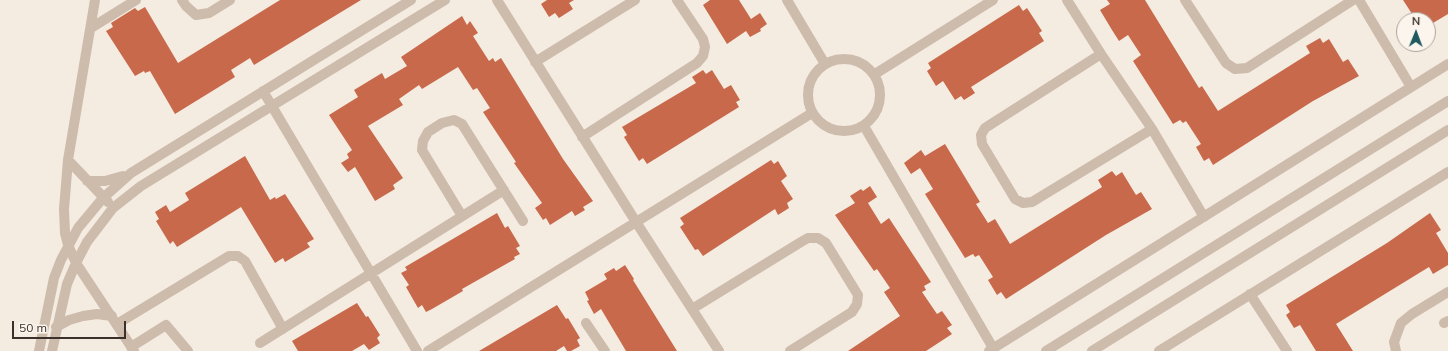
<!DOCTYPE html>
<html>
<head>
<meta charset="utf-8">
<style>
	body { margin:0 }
	#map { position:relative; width:1448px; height:351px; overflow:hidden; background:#f4ebe1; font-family:Mulish,sans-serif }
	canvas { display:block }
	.north { position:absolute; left:1396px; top:12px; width:40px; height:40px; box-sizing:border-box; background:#fbf5ee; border:1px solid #aea6a0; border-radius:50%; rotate:1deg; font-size:11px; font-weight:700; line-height:16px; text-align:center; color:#3b302b }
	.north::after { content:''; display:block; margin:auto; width:14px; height:18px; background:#1f5a5e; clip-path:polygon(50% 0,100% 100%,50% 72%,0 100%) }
	.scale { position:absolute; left:12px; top:321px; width:114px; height:18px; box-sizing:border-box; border:2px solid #3b302b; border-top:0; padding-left:5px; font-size:12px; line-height:14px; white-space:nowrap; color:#3b302b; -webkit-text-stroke:3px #fbf5ee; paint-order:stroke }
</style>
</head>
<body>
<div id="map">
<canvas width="1448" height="351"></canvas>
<div class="north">N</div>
<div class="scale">50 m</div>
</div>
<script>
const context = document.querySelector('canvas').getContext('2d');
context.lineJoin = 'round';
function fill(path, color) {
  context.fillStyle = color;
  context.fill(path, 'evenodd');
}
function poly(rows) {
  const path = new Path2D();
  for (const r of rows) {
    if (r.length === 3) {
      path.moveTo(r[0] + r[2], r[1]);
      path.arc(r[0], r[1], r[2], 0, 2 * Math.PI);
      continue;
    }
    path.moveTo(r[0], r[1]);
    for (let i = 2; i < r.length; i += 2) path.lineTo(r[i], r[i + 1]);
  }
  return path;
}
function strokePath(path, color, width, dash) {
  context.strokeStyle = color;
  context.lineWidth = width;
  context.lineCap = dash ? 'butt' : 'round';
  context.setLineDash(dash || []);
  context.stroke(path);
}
const building = poly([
	[280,0,361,0,254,65,250,58,231,70,235,77,175,114,150,71,145,73,144,71,135,76,106,31,113,27,111,23,135,8,138,11,145,7,178,63],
	[547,0,574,0,569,3,573,9,559,18,555,13,549,17,541,4],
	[710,0,739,0,751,19,760,13,767,24,760,29,761,31,750,37,746,31,727,44,703,5],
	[1107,0,1145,0,1199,88,1202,86,1218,111,1310,53,1306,46,1320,38,1323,43,1329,39,1343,62,1348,59,1359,76,1313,101,1213,165,1209,158,1204,161,1196,147,1201,144,1186,121,1183,123,1180,120,1173,124,1133,61,1141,55,1128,35,1119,41,1112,30,1100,10,1110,4],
	[1403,0,1448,0,1448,14,1428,26,1428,20,1416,20],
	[1019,5,1023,11,1027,8,1042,31,1039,33,1044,41,971,87,975,93,964,100,961,96,955,100,943,81,936,86,927,71,931,68,928,63],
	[462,16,467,25,470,21,478,33,473,36,489,61,493,58,495,62,501,58,563,159,593,201,583,207,585,210,575,216,572,211,550,225,546,218,543,220,535,208,542,203,514,163,516,162,483,112,490,108,477,88,473,90,458,67,422,89,419,85,399,99,403,105,368,126,403,178,393,185,395,189,375,201,355,167,348,172,341,163,349,158,347,154,352,150,329,115,358,97,354,90,382,73,385,79,407,66,401,57],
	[703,70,706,74,712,70,724,89,731,85,740,100,736,102,739,107,647,164,643,158,639,161,624,137,627,135,622,127,696,83,692,77],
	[945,144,980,202,976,204,988,223,995,219,1010,244,1102,187,1098,180,1112,171,1116,176,1122,172,1136,195,1141,192,1152,209,1106,235,1006,299,1001,292,997,295,988,280,993,277,979,255,975,257,973,254,965,258,925,194,933,189,920,168,911,174,904,163,921,150,925,156],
	[245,156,270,200,275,197,276,199,285,194,314,239,307,243,310,247,285,262,283,258,275,263,241,207,177,247,173,241,170,244,156,221,159,219,155,212,166,205,170,212,189,200,185,193],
	[771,160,774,164,778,161,787,176,781,181,793,199,787,203,789,208,778,215,775,209,703,256,698,249,695,250,680,227,684,224,680,218],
	[870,186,877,197,868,203,881,224,889,218,931,282,924,286,926,290,922,292,937,314,942,311,952,325,947,328,952,334,926,351,848,351,900,316,884,292,890,288,877,269,874,271,835,215,855,203,850,196,861,189,863,191],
	[497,213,505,228,508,226,520,246,516,248,520,254,514,257,515,259,462,289,463,291,432,309,426,312,422,305,418,308,406,287,409,285,401,273,407,270,405,267],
	[1430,213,1441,230,1436,233,1448,253,1448,265,1433,274,1429,267,1336,324,1353,351,1316,351,1300,325,1294,328,1286,315,1290,312,1286,305,1387,243],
	[625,265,634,279,633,280,677,351,626,351,601,309,594,314,587,301,589,300,585,292,607,279,604,274,614,268,616,271],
	[357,303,366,317,368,316,380,335,377,338,380,343,369,350,364,344,352,351,298,351,292,341],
	[557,305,566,319,568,318,580,338,577,340,580,346,571,351,567,351,564,346,556,351,479,351]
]);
const minor = poly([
	[95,0,68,160,64,209,65,233,68,245,76,263,134,351],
	[182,0,186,6,196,15,209,13,230,0],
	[497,0,636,222,719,351],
	[787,0,825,64],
	[1067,0,1101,54,1152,129,1204,217],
	[1185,0,1226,63,1235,69,1247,68,1353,0],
	[1359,0,1411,87],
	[91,28,136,0],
	[1101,54,985,128,981,135,982,144,1015,199,1023,203,1032,202,1152,129],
	[844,95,36],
	[535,62,635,0],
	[875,74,993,0],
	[263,91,417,351],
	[864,126,993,348],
	[582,137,697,63,703,56,705,47,703,39,677,0],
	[68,160,108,202],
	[87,181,105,181,123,176],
	[462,216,422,150,423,141,428,132,442,123,454,120,462,124,523,221],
	[1250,294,1287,351],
	[692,309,801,242,808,238,818,238,826,243,858,295,857,304,852,312,790,351],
	[586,323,605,351],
	[1444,323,1448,321],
	[117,324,229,256,238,256,245,261,283,329],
	[56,327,69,320,83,316,97,314,112,316],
	[260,343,504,190],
	[131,347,166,325,188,351],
	[39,351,54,278,61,260,78,228,103,198,131,173,411,0],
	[52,351,67,284,76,263,87,242,113,208,141,186,445,0],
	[428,351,812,113],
	[989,351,1448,64],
	[1046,351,1448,101],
	[1092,351,1448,130],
	[1159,351,1448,172],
	[1396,351,1394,342,1401,323,1412,314,1448,292]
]);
fill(building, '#c8694b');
strokePath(minor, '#cdbbac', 10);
</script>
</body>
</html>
